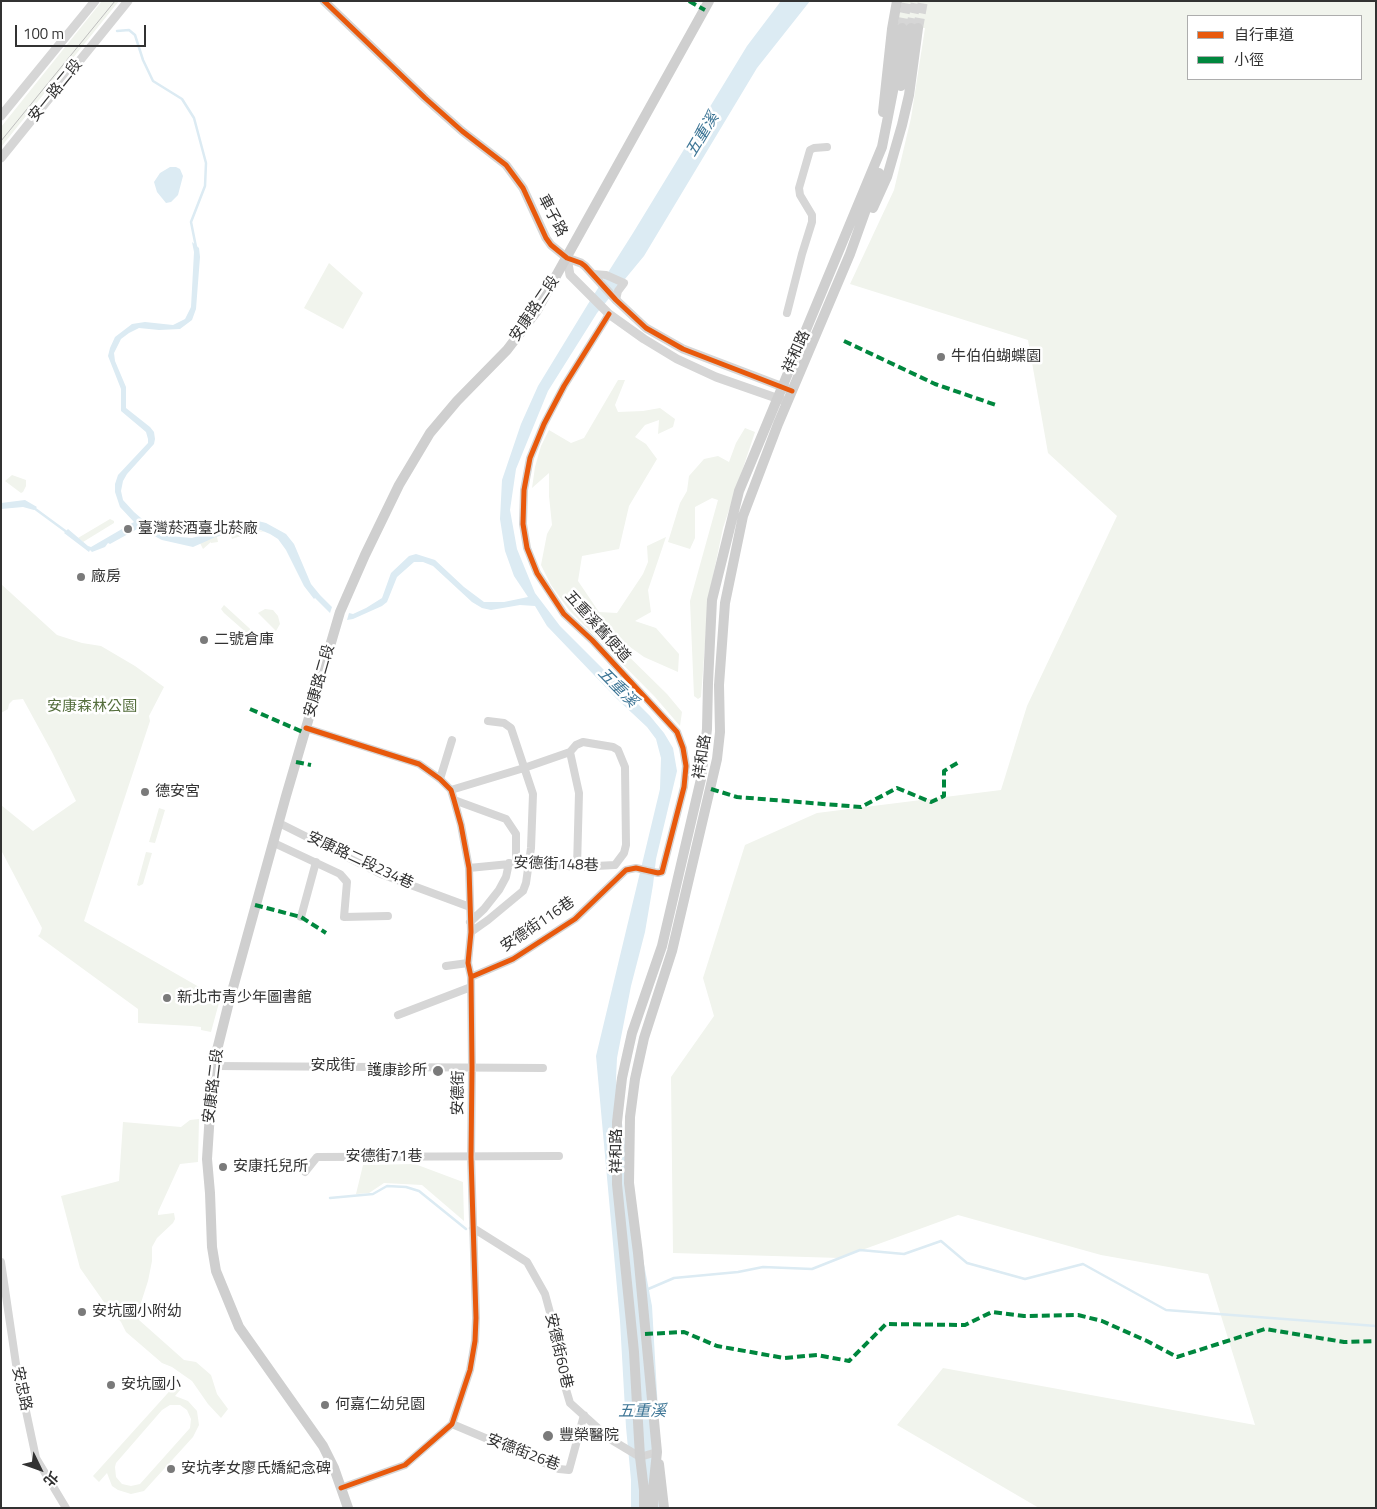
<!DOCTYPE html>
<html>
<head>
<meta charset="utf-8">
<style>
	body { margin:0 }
	#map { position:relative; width:1377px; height:1509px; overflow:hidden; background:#fff; font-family:"Titillium Web","Noto Sans TC",sans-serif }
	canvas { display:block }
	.frame { position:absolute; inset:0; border:2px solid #323232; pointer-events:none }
	.legend { position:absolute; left:1187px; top:15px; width:175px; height:65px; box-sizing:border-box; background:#fff; border:1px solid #adadad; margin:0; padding:6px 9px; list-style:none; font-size:15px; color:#323232 }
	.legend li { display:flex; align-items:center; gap:10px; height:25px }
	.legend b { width:25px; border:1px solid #adadad }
	.north { position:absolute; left:15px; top:1444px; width:50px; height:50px; -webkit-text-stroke:4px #fff; paint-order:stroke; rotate:132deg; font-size:14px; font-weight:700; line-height:20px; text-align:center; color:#323232 }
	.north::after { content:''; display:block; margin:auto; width:18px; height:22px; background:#323232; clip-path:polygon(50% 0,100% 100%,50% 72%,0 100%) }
	.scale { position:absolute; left:15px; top:25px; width:131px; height:22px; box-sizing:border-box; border:2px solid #323232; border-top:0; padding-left:6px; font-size:15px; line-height:18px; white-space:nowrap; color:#323232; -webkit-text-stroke:4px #fff; paint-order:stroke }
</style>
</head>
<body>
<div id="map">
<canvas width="1377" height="1509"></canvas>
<div class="frame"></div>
<ul class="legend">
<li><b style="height:6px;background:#e8590c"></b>自行車道</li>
<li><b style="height:6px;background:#00873e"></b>小徑</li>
</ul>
<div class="north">北</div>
<div class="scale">100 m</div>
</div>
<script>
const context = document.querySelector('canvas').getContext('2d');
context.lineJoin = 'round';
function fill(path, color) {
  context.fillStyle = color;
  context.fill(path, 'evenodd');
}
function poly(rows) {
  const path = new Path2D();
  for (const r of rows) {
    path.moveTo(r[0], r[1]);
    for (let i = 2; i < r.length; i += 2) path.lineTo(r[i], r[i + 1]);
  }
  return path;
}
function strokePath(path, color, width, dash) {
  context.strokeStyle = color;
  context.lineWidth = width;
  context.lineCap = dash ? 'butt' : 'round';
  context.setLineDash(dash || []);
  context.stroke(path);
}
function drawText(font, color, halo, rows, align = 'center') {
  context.font = font + ' "Titillium Web","Noto Sans TC",sans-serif';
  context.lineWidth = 5;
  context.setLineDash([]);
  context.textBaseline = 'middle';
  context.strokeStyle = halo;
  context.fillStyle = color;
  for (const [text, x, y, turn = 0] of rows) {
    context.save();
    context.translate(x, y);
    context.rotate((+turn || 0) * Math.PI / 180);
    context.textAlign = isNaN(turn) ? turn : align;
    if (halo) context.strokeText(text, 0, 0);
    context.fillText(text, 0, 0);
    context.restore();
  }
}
const green = poly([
	[102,1,119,1,1,147,1,127],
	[902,1,1376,1,1376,1508,1039,1508,897,1425,943,1368,1255,1425,1208,1274,1101,1255,958,1215,840,1258,673,1253,671,1077,714,1016,703,978,745,845,817,813,1001,790,1027,706,1117,516,1048,453,1028,340,850,284,894,190,911,118,925,28,897,28],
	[1188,16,1361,16,1361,79,1188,79],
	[329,263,363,293,343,329,304,308],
	[618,380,625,380,615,405,618,412,643,411,660,408,675,419,673,427,658,434,659,420,645,425,635,437,646,444,657,459,629,506,619,549,582,556,578,581,599,612,617,613,643,574,648,562,647,546,666,537,648,590,651,612,635,621,656,628,679,654,678,672,644,657,612,634,609,637,667,694,682,712,680,726,655,697,569,610,551,585,541,565,547,534,552,525,549,496,549,473,532,488,535,467,541,446,549,430,571,443,584,438],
	[745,428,755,432,723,528,712,581,707,617,701,697,698,699,694,696,690,601,718,500,712,498,695,507,695,538,690,549,668,542,680,503,687,491,689,476,704,459,718,456,729,462,736,443],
	[12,475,26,480,26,486,23,492,21,493,5,481],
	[110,519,114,521,114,523,83,542,78,538],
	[252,528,265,532,256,531,232,539,230,533,217,537,218,542,211,543,211,542,203,549,200,543,218,536],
	[1,584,57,635,82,643,101,646,135,666,164,687,149,716,150,721,84,921,220,999,211,1032,201,1030,201,1027,192,1026,138,1023,138,1009,38,936,40,934,42,928,1,850,1,805,33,831,76,801,52,752,23,699,13,700,9,704,8,709,1,713],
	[224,605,260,638,257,642,224,613,221,609],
	[265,609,273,610,278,616,280,624,276,631,258,613],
	[159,808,165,810,155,843,149,842],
	[146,852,152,853,143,884,139,886,137,885],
	[199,1119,198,1162,180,1164,158,1212,158,1215,174,1213,175,1219,173,1223,157,1238,152,1247,152,1261,148,1281,137,1315,139,1320,184,1360,196,1362,211,1375,217,1394,228,1409,221,1418,208,1404,192,1381,172,1367,162,1363,126,1332,121,1322,106,1305,80,1268,61,1196,119,1181,123,1122,181,1127,190,1120],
	[415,1164,463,1182,464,1221,422,1185,384,1183,369,1193,356,1194,363,1165],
	[176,1384,181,1389,175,1396,188,1401,197,1411,199,1425,193,1437,144,1491,131,1494,118,1490,112,1486,107,1473,99,1482,93,1476],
	[170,1405,180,1405,187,1410,191,1419,190,1428,140,1484,131,1486,122,1484,116,1477,115,1467,116,1463,162,1410]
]);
const water = poly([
	[781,1,810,1,757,68,644,256,597,313,548,391,516,469,510,510,517,549,535,593,560,626,650,716,664,733,673,748,677,771,656,859,653,885,645,932,631,986,617,1058,616,1079,634,1212,652,1306,658,1410,662,1508,631,1508,631,1480,626,1427,620,1321,596,1056,660,789,661,758,656,739,647,727,617,699,547,626,535,606,520,605,491,610,482,608,472,602,433,566,423,562,414,562,397,577,387,602,382,606,353,619,347,620,349,613,353,614,366,608,382,598,391,573,409,556,416,554,435,560,464,587,484,602,504,602,528,597,514,576,505,551,500,519,502,480,521,424,538,386,588,304,633,233,747,46],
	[170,167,176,167,180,169,183,176,178,195,171,202,166,203,157,192,154,182,160,173],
	[192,242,199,248,200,257,196,309,192,320,180,329,159,330,139,328,129,333,121,339,114,353,115,361,126,387,126,408,150,427,154,432,155,439,154,444,127,474,123,481,121,491,123,500,134,512,148,524,159,532,169,536,192,538,254,520,266,523,286,534,294,544,311,584,320,595,332,607,330,613,315,598,314,599,304,586,286,550,278,539,270,534,258,529,252,528,218,536,193,547,162,540,139,528,110,544,108,543,105,547,92,552,90,550,89,552,64,533,68,529,88,546,91,547,134,522,120,507,115,492,115,484,118,475,148,443,148,439,146,432,121,411,121,389,108,356,110,348,115,337,132,324,145,322,173,325,185,319,191,307,194,252],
	[25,500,37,507,34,510,23,507,1,509,1,503]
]);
const stream = poly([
	[117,31,129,30,135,35,143,60,153,81,182,99,194,118,206,163,205,186,191,222,196,247],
	[34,508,68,533],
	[330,1198,373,1194,387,1186,406,1187,419,1191,466,1229],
	[646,1290,674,1278,738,1272,763,1267,812,1269,860,1250,904,1254,941,1241,967,1263,1025,1279,1083,1264,1166,1310,1376,1326]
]);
const secondaryTunnel = poly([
	[902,28,907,1],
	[911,28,916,1],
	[918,28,923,1]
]);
const minor = poly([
	[593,274,606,275,624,283,618,291,616,300],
	[787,313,802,254,812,222,812,215,800,195,799,188,810,150,814,148,827,147],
	[306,728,419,764,440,779,451,790,454,800,461,825,469,868,471,932,468,963,471,977,472,1067,471,1157,476,1318,475,1341,470,1370,452,1424,405,1465,341,1488],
	[570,752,579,793,577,867],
	[440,779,452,740],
	[451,790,524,768,570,752,576,745,583,742,613,747,618,750,625,767,626,845,624,853,615,865,577,867,530,862,469,868],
	[454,800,506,819,516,834,516,862],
	[279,823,381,874,470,907],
	[274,843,340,874,347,882,344,917,388,916],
	[301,917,316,862],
	[470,922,484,909,499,890,506,877,509,863],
	[471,932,488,920,523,891,526,883,531,848,533,794,511,728,504,723,488,721],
	[446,966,468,963],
	[471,977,513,959,575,919,626,870,636,868,658,873,662,872,684,787,686,766,683,748,677,732,592,640,564,614,537,573,527,548,523,524,524,490,530,458,544,424,564,386,609,314],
	[398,1015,471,987],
	[213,1066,543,1068],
	[305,1172,317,1157,559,1156],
	[473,1228,527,1262,545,1294,560,1349,565,1386,570,1403,610,1439,640,1457,657,1452],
	[1,1262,16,1364,36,1458,66,1508],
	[452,1424,559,1469,569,1470,584,1415]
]);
const tertiary = poly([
	[324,1,425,98,462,131,506,165,523,188,546,238,551,245,567,258,581,263,585,266,616,300,646,328,683,349,788,389],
	[1,116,95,1],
	[1,158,128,1],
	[567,258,570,275,609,314,644,339,677,359,716,377,782,400]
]);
const secondary = poly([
	[901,86,911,28],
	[883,112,892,29,897,1],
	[873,208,887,177,902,125,909,95,918,28],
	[659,1464,664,1508],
	[348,1508,334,1468,323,1446,239,1327,216,1271,212,1247,210,1193,207,1159,213,1066,228,1006,286,796,340,612,365,555,399,485,430,433,457,401,507,350,536,312,709,1],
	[644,1508,644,1490,640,1457,634,1352,617,1184,617,1122,622,1078,632,1033,662,946,701,779,707,729,708,683,712,600,739,491,882,147,894,86,902,28],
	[653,1508,653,1490,657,1452,638,1253,629,1183,630,1117,635,1079,644,1038,672,951,717,759,720,732,719,685,725,603,743,516,778,424,850,254,879,173]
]);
const tram = poly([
	[1,141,115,1]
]);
const quiet = poly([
	[689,1,705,10],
	[844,341,935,384,996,405],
	[250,709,305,733],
	[296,762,311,765],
	[711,789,737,797,861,807,897,788,931,802,944,796,944,771,959,762],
	[255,905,301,917,326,933],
	[645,1334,684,1332,717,1346,784,1358,817,1355,849,1361,886,1324,965,1325,992,1312,1024,1316,1078,1315,1102,1321,1147,1341,1177,1357,1265,1329,1344,1342,1376,1341]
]);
const cycleway = poly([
	[324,1,425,98,462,131,506,165,523,188,546,238,551,245,567,258,581,263,585,266,616,300,646,328,683,349,792,391],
	[306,728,419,764,440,779,451,790,454,800,461,825,469,868,471,932,468,963,471,977,472,1067,471,1157,476,1318,475,1341,470,1370,452,1424,405,1465,341,1488],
	[471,977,513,959,575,919,626,870,636,868,658,873,662,872,684,787,686,766,683,748,677,732,592,640,564,614,537,573,527,548,523,524,524,490,530,458,544,424,564,386,609,314]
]);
const markers = [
	[941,357,5,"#7a7a7a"],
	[128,529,5,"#7a7a7a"],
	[81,577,5,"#7a7a7a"],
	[204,640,5,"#7a7a7a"],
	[145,792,5,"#7a7a7a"],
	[167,998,5,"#7a7a7a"],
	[438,1071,6,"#7a7a7a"],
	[223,1167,5,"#7a7a7a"],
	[82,1312,5,"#7a7a7a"],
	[111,1385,5,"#7a7a7a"],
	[325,1405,5,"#7a7a7a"],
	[548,1436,6,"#7a7a7a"],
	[171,1469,5,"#7a7a7a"]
];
const streetNames = [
	["安一路二段",56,91,-51],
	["車子路",552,216,62],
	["安康路二段",535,309,-56],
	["祥和路",797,352,-66],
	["五重溪舊便道",597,627,48],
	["安康路二段",320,681,-74],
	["祥和路",703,757,-81],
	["安康路二段234巷",360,861,25],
	["安德街148巷",556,865,2],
	["安德街116巷",538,925,-34],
	["安成街",333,1066],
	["安康路二段",214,1086,-83],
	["安德街",459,1093,-89],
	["祥和路",617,1151,-90],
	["安德街71巷",384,1157],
	["安德街60巷",558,1351,77],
	["安忠路",21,1389,78],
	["安德街26巷",523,1453,21]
];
const poiNames = [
	["牛伯伯蝴蝶園",951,357],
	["臺灣菸酒臺北菸廠",138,529],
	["廠房",91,577],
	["二號倉庫",214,640],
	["德安宮",155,792],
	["新北市青少年圖書館",177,998],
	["護康診所",427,1071,"right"],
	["安康托兒所",233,1167],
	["安坑國小附幼",92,1312],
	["安坑國小",121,1385],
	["何嘉仁幼兒園",335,1405],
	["豐榮醫院",559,1436],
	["安坑孝女廖氏嬌紀念碑",181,1469]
];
const parkNames = [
	["安康森林公園",92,707]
];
const waterNames = [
	["五重溪",703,135,-59],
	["五重溪",617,688,45],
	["五重溪",642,1412]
];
fill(green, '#f1f4ed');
fill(water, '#dcebf3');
strokePath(stream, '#dcebf3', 2.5);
strokePath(secondaryTunnel, '#d6d6d6', 10, [10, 5]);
strokePath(minor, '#d6d6d6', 8);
strokePath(tertiary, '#d6d6d6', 9);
strokePath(secondary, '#cfcfcf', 10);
strokePath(tram, '#bebebe', 1);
strokePath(quiet, '#00873e', 4, [8, 4]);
strokePath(cycleway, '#e8590c', 5);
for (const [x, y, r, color] of markers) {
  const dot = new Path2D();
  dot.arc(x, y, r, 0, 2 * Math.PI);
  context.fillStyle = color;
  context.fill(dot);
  strokePath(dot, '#fff', 2);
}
drawText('15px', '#323232', '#fff', streetNames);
drawText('15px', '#323232', '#fff', poiNames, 'left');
drawText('15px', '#566f3e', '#fff', parkNames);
drawText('italic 16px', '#3e7696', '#fff', waterNames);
</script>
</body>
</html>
